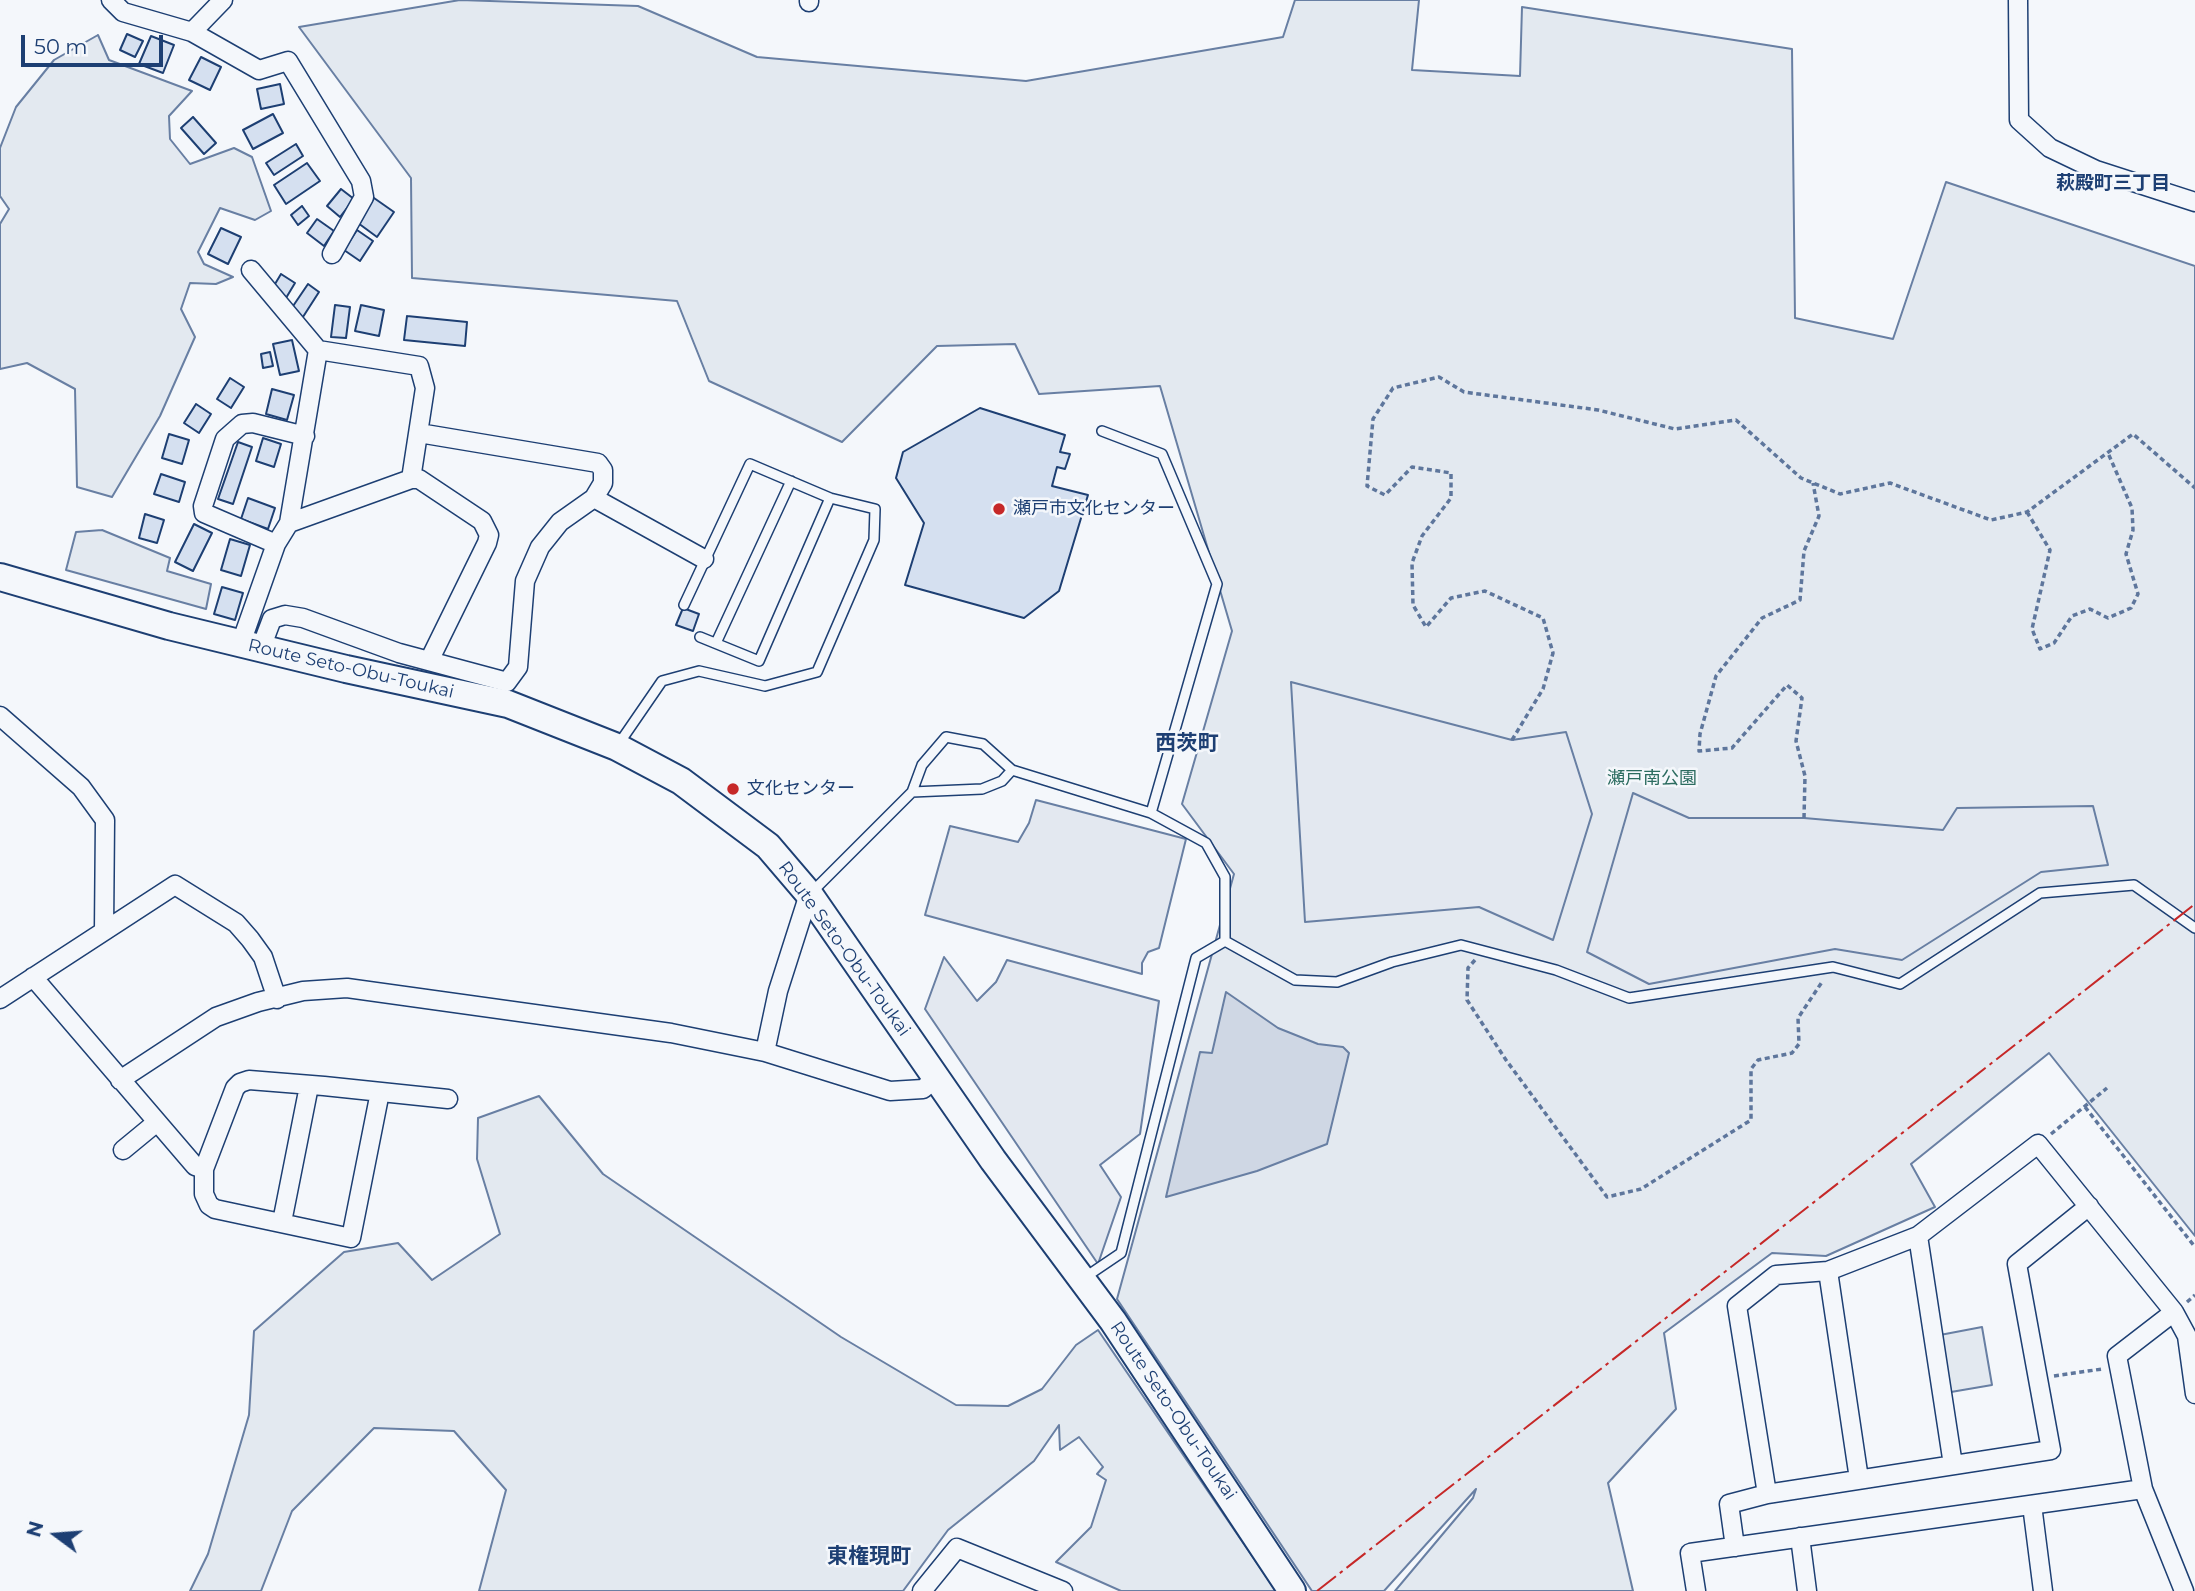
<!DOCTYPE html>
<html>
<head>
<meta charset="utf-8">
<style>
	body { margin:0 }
	#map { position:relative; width:2195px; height:1591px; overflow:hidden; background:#f4f7fb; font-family:Montserrat,sans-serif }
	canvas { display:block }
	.north { position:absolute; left:21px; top:1500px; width:70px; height:70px; -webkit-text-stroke:5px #f4f7fb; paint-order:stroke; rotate:286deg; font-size:19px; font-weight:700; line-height:28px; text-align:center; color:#1d3f73 }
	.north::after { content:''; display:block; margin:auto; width:24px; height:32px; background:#1d3f73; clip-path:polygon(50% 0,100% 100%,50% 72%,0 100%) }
	.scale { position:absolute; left:21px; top:35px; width:142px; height:32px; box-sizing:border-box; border:4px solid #1d3f73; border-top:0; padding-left:9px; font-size:21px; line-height:24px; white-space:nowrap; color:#1d3f73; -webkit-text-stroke:5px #f4f7fb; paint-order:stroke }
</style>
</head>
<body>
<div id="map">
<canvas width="2195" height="1591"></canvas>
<div class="north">N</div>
<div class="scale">50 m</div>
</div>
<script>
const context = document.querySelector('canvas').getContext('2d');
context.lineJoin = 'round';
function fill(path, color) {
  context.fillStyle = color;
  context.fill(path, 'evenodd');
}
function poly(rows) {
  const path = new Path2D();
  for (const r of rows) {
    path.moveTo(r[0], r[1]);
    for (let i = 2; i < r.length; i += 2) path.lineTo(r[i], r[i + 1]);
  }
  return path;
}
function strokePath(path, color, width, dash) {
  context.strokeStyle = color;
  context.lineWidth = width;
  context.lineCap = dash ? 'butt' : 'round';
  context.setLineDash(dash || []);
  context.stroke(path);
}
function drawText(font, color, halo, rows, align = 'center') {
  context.font = font + ' Montserrat,"Noto Sans JP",sans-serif';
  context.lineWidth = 5;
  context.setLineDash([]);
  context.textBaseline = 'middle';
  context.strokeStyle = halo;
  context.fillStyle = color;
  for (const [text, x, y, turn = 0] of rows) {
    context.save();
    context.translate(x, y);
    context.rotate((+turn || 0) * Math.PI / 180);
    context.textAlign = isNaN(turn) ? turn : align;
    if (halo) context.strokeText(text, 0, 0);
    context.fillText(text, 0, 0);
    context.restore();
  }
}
const green = poly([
	[460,0,638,6,757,57,1026,81,1283,37,1295,0,1419,0,1412,70,1520,76,1522,7,1792,49,1795,318,1893,339,1946,182,2195,266,2195,1236,2049,1053,1911,1164,1935,1207,1826,1256,1772,1253,1664,1333,1676,1409,1608,1483,1633,1591,1395,1591,1473,1498,1476,1489,1384,1591,1312,1591,1117,1299,1234,874,1182,804,1232,631,1160,386,1039,394,1015,344,937,346,842,442,709,381,677,301,412,278,411,178,299,27,460,0],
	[98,35,109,60,192,91,169,116,170,139,190,164,234,148,252,157,271,211,255,220,220,208,198,252,204,264,233,277,216,284,190,283,181,309,195,337,160,416,112,497,77,487,75,389,27,363,0,369,0,224,9,209,0,196,0,148,16,107,54,60,98,35],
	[102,530,170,558,167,571,211,584,206,609,66,570,76,532,102,530],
	[539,1096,603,1174,841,1337,956,1405,1008,1406,1042,1389,1076,1345,1098,1330,1276,1591,1121,1591,1056,1562,1091,1527,1106,1480,1097,1474,1103,1467,1079,1437,1060,1450,1059,1425,1034,1461,948,1530,903,1591,479,1591,506,1490,454,1431,374,1428,292,1511,261,1591,190,1591,208,1554,249,1415,254,1331,344,1252,398,1243,432,1280,500,1234,477,1159,478,1118,539,1096],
	[1982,1327,1992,1385,1951,1392,1940,1335,1982,1327]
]);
const parking = poly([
	[1291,682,1512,740,1566,732,1592,814,1553,940,1479,907,1305,922,1291,682],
	[1633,793,1689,818,1804,818,1943,830,1957,808,2093,806,2108,865,2041,872,1902,960,1835,949,1649,984,1587,952,1633,793],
	[1036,800,1186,839,1159,948,1148,952,1142,963,1142,974,925,915,950,826,1018,842,1029,823,1036,800],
	[944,957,977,1001,996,982,1007,960,1159,1001,1140,1134,1100,1165,1121,1197,1098,1264,925,1009,944,957]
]);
const water = poly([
	[1226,992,1278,1028,1318,1044,1343,1047,1349,1053,1327,1144,1257,1171,1166,1197,1200,1052,1212,1053,1226,992]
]);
const building = poly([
	[127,34,143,41,135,57,120,50,127,34],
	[151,36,174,45,163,73,139,64,151,36],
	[201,57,221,67,210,90,189,80,201,57],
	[280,84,284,104,261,109,257,89,280,84],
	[273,114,283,133,253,149,243,130,273,114],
	[193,117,216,143,204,154,181,128,193,117],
	[296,144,303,156,274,175,266,163,296,144],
	[307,163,320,181,286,204,274,185,307,163],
	[341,189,354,199,340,217,327,206,341,189],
	[374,198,394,212,377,237,358,223,374,198],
	[302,206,309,216,298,225,291,215,302,206],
	[317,219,334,231,324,246,307,233,317,219],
	[221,228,241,237,228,264,208,254,221,228],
	[357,230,373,241,360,261,344,250,357,230],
	[281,274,295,283,283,303,269,294,281,274],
	[308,284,319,292,301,320,289,312,308,284],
	[335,305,350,307,346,338,331,337,335,305],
	[361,305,384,310,379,336,355,331,361,305],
	[407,316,467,322,465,346,404,340,407,316],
	[292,340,299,371,280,375,273,344,292,340],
	[270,352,273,366,263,368,261,354,270,352],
	[230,378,244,387,231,408,217,399,230,378],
	[272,389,294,395,287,420,266,414,272,389],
	[196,404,211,414,199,433,184,423,196,404],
	[980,408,1065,435,1060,452,1070,454,1065,469,1057,467,1052,486,1088,495,1059,591,1024,618,905,585,924,523,896,478,903,452,980,408],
	[169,434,189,440,182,464,162,458,169,434],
	[263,438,281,444,274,467,256,461,263,438],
	[238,442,252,447,233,504,218,499,238,442],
	[161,474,185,482,179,502,154,494,161,474],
	[248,498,275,508,268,529,241,519,248,498],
	[145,514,164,520,157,543,139,538,145,514],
	[194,524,212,533,193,571,175,562,194,524],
	[230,539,250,545,241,576,221,570,230,539],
	[222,587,243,593,235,620,214,614,222,587],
	[683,608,699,614,693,631,676,625,683,608]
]);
const path = poly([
	[2027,512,2050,550,2032,629,2040,649,2054,643,2072,616,2090,609,2108,618,2131,608,2138,594,2126,554,2133,530,2132,508,2108,453],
	[1512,740,1543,689,1553,653,1543,618,1485,591,1451,598,1426,627,1413,605,1412,563,1422,536,1451,498,1451,473,1412,467,1385,495,1367,486,1373,419,1393,388,1439,377,1464,392,1598,410,1675,429,1736,420,1801,478,1840,494,1890,483,1991,520,2027,512,2133,434,2195,488],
	[1804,818,1805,776,1796,741,1802,698,1787,685,1732,748,1699,751,1700,734,1716,676,1762,618,1800,600,1804,551,1819,516,1813,483],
	[1475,960,1468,968,1467,1000,1506,1060,1607,1197,1641,1189,1751,1120,1751,1069,1758,1060,1792,1053,1799,1044,1798,1018,1822,982],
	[2085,1107,2195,1247],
	[2051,1134,2107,1088],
	[2187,1302,2195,1295],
	[2054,1376,2102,1369]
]);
const service = poly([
	[700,637,759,661,830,498],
	[716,643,791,481],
	[618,745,662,681,699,671,765,686,817,672,874,540,875,509,830,498,750,464,684,605],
	[912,792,982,789,1002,781,1012,770],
	[1151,813,1206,843,1225,877,1225,941],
	[812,892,912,792,922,765,946,737,983,744,1012,770,1151,813,1217,584,1162,454,1102,431],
	[1225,941,1295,980,1337,982,1392,962,1461,945,1556,970,1629,998,1833,967,1900,984,2040,893,2134,885,2195,928],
	[1084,1278,1121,1253,1196,958,1225,941]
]);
const minor = poly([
	[111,0,123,12,192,32],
	[223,0,192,32,259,70,288,61,361,181,364,197,332,254],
	[2018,0,2019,120,2050,148,2096,170,2195,202],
	[809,2,809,0],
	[251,270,318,350,419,366,425,388,411,479],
	[594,498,704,559],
	[289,523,411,479,419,479,482,521,489,535,487,543,429,661],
	[276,544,204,513,203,506,225,439,242,424,253,423,305,436],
	[241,643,276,544,289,523,318,350],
	[261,648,272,619,285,615,303,618,399,653,507,682,518,667,525,581,540,547,560,522,594,498,603,483,603,470,598,463,419,433],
	[0,716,81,787,105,820,104,930],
	[33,977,195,1166,204,1169],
	[0,999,175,885,236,923,250,939,263,957,277,999],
	[765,1052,778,991,809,894],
	[120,1080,216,1017,258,1002,303,991,347,988,671,1033,765,1052,890,1091,923,1089,936,1078],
	[380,1092,351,1238,215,1209,209,1205,204,1194,204,1169,235,1088,240,1083,249,1080,324,1086,448,1099],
	[123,1150,157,1122],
	[282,1222,309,1086],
	[1918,1236,1953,1465],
	[1828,1271,1859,1479],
	[2174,1312,2187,1336,2195,1394],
	[1767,1494,1737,1306,1776,1275,1828,1271,1918,1236,2038,1144,2174,1312,2117,1356,2143,1489,2184,1591],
	[2032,1505,2043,1591],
	[1800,1537,1807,1591],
	[1735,1547,1729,1504,1767,1494,2051,1450,2017,1264,2089,1206],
	[922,1591,957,1548,1063,1591],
	[1696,1591,1690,1553,2143,1489]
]);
const primary = poly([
	[0,577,169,626,346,669,508,704,617,747,681,781,768,846,809,894,993,1160,1113,1321,1292,1591]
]);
const power = poly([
	[1317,1591,2195,904]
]);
const markers = [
	[999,509,7,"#c62828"],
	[733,789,7,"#c62828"]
];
const poiNames = [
	["瀬戸市文化センター",1013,509],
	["文化センター",747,789]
];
const streetNames = [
	["Route Seto-Obu-Toukai",351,669,13],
	["Route Seto-Obu-Toukai",844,949,54],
	["Route Seto-Obu-Toukai",1173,1411,56]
];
const parkNames = [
	["瀬戸南公園",1652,779]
];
const neighbourhoodNames = [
	["萩殿町三丁目",2113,183]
];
const quarterNames = [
	["西茨町",1187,744],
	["東権現町",869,1557]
];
fill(green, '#e3e9f0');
strokePath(green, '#687fa3', 2);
fill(parking, '#e3e8f0');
strokePath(parking, '#687fa3', 2);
fill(water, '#cfd7e4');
strokePath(water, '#687fa3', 2);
fill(building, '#d5e0f0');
strokePath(building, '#1d3f73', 2);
strokePath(service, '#1d3f73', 12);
strokePath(minor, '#1d3f73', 21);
strokePath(primary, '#1d3f73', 30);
strokePath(path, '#5e769c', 3.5, [5, 3.5]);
strokePath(service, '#f4f7fb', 9);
strokePath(minor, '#f4f7fb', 18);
strokePath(primary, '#f4f7fb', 26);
strokePath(power, '#c62828', 2, [24, 5, 3.5, 5]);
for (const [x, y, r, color] of markers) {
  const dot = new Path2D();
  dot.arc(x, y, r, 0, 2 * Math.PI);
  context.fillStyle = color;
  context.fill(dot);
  strokePath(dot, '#f4f7fb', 2.5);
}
drawText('18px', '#1d3f73', '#f4f7fb', poiNames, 'left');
drawText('18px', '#1d3f73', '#f4f7fb', streetNames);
drawText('18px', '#2c6c60', '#f4f7fb', parkNames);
drawText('bold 19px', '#1d3f73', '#f4f7fb', neighbourhoodNames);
drawText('bold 21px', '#1d3f73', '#f4f7fb', quarterNames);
</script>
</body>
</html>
